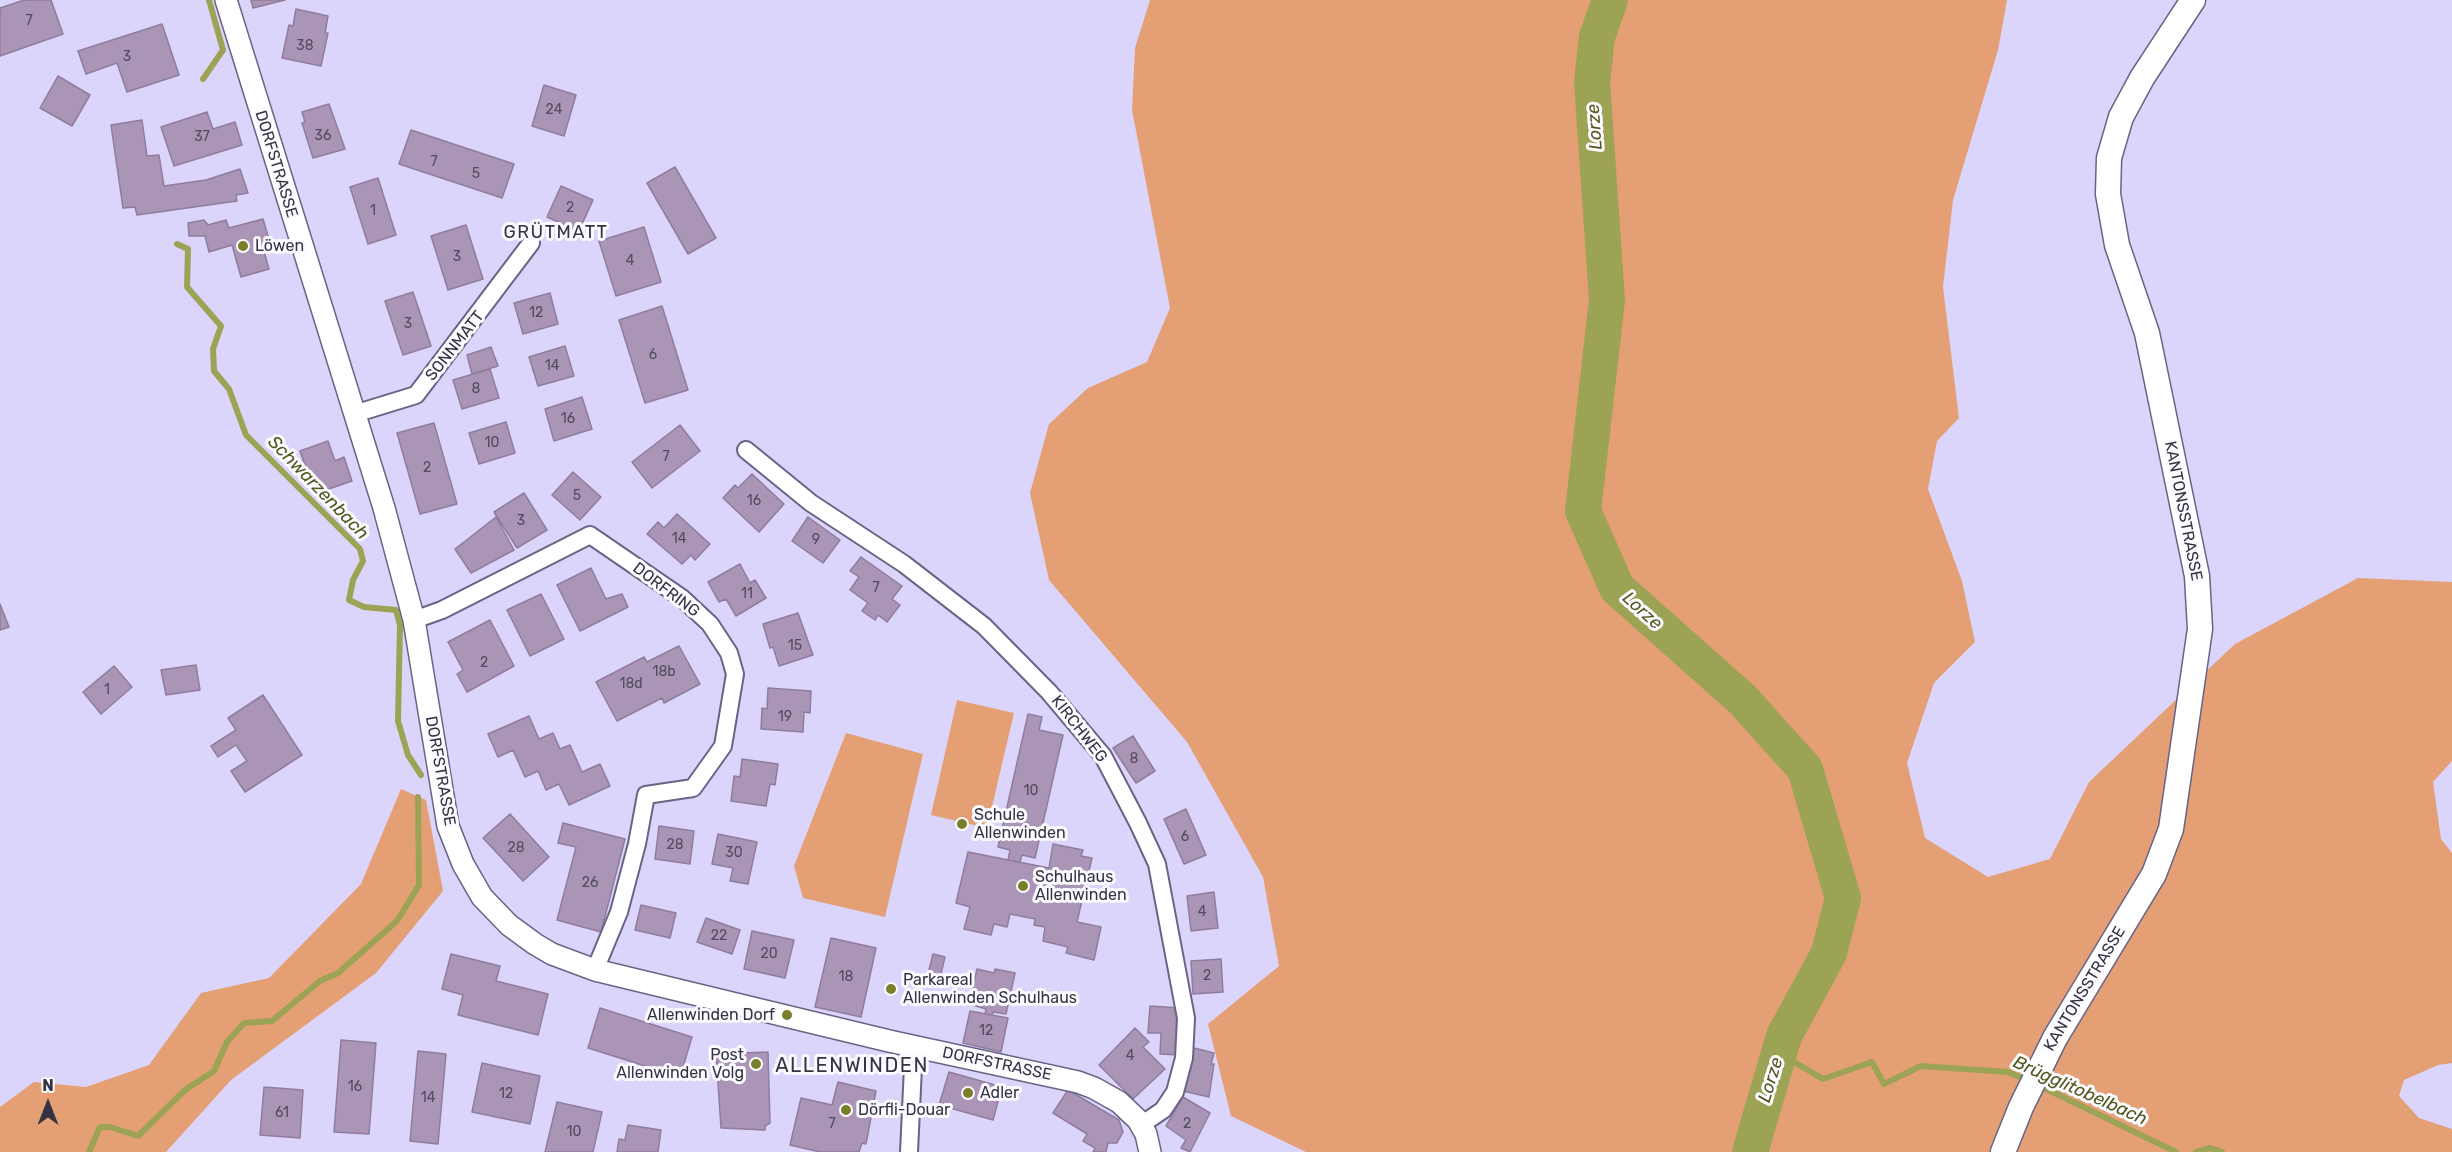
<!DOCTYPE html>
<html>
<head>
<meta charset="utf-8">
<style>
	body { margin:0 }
	#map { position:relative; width:2452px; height:1152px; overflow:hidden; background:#dbd5fb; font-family:Rubik,sans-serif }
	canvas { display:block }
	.north { position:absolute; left:18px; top:1074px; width:60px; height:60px; -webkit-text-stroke:4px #fbfbff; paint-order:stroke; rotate:0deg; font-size:16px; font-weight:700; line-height:24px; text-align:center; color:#353342 }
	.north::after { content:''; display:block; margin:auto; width:21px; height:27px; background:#353342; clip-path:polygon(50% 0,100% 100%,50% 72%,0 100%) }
</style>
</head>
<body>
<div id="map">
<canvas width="2452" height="1152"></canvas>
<div class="north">N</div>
</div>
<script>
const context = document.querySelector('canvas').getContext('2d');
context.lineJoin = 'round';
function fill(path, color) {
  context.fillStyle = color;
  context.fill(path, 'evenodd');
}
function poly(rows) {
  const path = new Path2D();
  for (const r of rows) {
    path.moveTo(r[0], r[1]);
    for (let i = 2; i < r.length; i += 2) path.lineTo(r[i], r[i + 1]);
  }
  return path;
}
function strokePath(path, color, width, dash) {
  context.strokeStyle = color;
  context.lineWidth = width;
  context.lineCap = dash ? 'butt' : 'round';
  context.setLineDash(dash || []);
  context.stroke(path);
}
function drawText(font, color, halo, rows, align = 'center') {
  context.font = font + ' Rubik,sans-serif';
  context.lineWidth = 6;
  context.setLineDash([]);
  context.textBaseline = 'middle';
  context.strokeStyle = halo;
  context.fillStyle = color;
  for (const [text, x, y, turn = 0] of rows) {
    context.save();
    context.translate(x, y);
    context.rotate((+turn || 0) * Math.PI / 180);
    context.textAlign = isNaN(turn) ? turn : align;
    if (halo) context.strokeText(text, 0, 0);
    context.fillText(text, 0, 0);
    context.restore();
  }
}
const green = poly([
	[1150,0,2007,0,1998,50,1953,200,1943,287,1959,418,1937,441,1928,489,1962,581,1975,642,1934,683,1907,763,1925,838,1988,877,2050,859,2089,782,2235,644,2358,578,2452,582,2452,761,2433,782,2441,839,2452,853,2452,1063,2438,1065,2404,1080,2399,1096,2419,1118,2452,1129,2452,1152,1306,1152,1231,1116,1208,1024,1279,966,1263,877,1187,742,1049,580,1030,493,1049,424,1088,388,1147,362,1170,308,1132,110,1135,48],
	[957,700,1014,713,987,828,931,815],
	[846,733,923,754,885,917,803,898,794,866],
	[401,789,426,800,443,891,376,973,231,1080,166,1152,0,1152,0,1107,34,1082,86,1087,149,1065,201,993,269,978,361,884]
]);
const stream = poly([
	[203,79,223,50,209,0],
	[177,244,188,249,187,287,221,326,213,349,214,371,229,389,246,435,360,549,363,561,353,580,349,600,364,607,396,610,400,625,398,721,408,755,421,775],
	[1779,1053,1823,1079,1872,1062,1884,1084,1921,1066,2008,1072,2027,1080],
	[2036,1084,2176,1152],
	[89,1152,100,1127,110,1127,138,1136,185,1090,214,1071,227,1042,244,1023,272,1021,320,981,338,973,397,921,419,885,418,797],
	[2196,1152,2210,1148,2222,1152]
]);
const river = poly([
	[1610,0,1597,37,1592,82,1607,300,1583,511,1617,588,1743,700,1805,769,1843,898,1829,953,1784,1036,1750,1152]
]);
const building = poly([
	[24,0,51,0,63,34,0,56,0,8,24,0],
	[251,0,285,0,253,8,251,0],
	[296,9,328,16,325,33,328,33,321,66,282,58,289,25,293,26,296,9],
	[162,24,179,75,127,92,117,63,86,74,78,51,162,24],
	[58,76,90,95,72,126,40,108,58,76],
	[544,85,576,95,564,136,532,126,544,85],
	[329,104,345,149,313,158,302,123,305,122,302,112,329,104],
	[207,112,213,129,235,122,242,145,174,166,161,127,207,112],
	[142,120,147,156,159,155,164,186,206,180,240,169,248,193,236,195,237,201,137,215,135,207,123,208,111,125,142,120],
	[411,130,514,164,502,198,399,164,411,130],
	[675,167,716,238,688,254,647,183,675,167],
	[378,178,396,235,368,244,350,187,378,178],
	[561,186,593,200,579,231,547,217,561,186],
	[263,219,271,246,263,248,269,269,241,277,232,245,209,252,205,236,189,236,188,223,204,220,208,225,226,220,229,228,263,219],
	[466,225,483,279,448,290,431,236,466,225],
	[644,227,661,282,616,296,599,241,644,227],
	[413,292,431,346,403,355,385,301,413,292],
	[550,293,558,324,523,334,514,303,550,293],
	[662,306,688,390,645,403,619,320,662,306],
	[565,346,574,376,538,386,529,357,565,346],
	[491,347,498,366,472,374,467,355,491,347],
	[490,369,499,398,462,409,453,380,490,369],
	[582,397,592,429,554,441,545,409,582,397],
	[506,422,515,453,479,464,469,433,506,422],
	[434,423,457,504,420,514,397,433,434,423],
	[680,425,700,451,652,488,632,462,680,425],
	[328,441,335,461,344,457,352,481,320,492,315,478,310,480,300,451,328,441],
	[573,472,601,497,580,520,552,495,573,472],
	[752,474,784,504,759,532,723,498,735,485,738,488,752,474],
	[524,493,547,530,517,548,494,512,524,493],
	[677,514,710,544,695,560,691,555,682,564,647,534,658,522,664,528,677,514],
	[496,517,514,550,471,573,455,549,496,517],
	[808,517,840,540,823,563,792,541,808,517],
	[861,557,902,586,892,599,900,605,887,622,878,615,875,620,862,611,868,603,850,590,859,577,850,571,861,557],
	[740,564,750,583,755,580,766,598,736,616,726,599,719,602,708,582,740,564],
	[591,568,606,599,622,594,628,607,580,631,557,585,591,568],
	[541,594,564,639,530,656,507,610,541,594],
	[0,604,9,627,0,630,0,604],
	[798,613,813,655,779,666,773,647,770,648,763,624,798,613],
	[490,620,514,666,467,692,457,674,463,670,448,642,490,620],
	[679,646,700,684,664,703,662,698,617,721,596,682,644,657,647,662,679,646],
	[196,665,200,690,166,695,161,670,196,665],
	[114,666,132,687,101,714,83,692,114,666],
	[768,688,811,691,810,713,804,712,803,732,761,729,762,708,767,709,768,688],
	[263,695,302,755,245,792,231,771,247,761,236,745,218,757,211,746,236,730,228,718,263,695],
	[1028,714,1042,717,1039,730,1063,735,1035,858,1022,855,1020,862,1008,860,1010,850,998,847,1028,714],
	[529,716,539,739,553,733,560,749,570,745,582,772,600,764,610,786,569,805,559,784,546,790,538,771,525,777,513,750,498,757,488,734,529,716],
	[1133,736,1155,771,1136,783,1113,748,1133,736],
	[742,759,778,764,775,785,770,784,766,806,731,801,734,776,740,777,742,759],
	[1186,809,1206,855,1184,864,1164,819,1186,809],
	[510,814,549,857,523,881,483,838,510,814],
	[563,823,625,839,601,932,557,920,576,847,558,843,563,823],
	[659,826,694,831,690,864,655,859,659,826],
	[718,834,757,842,748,884,730,881,733,868,712,864,718,834],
	[1053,844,1083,850,1081,856,1092,858,1077,922,1101,927,1094,960,1066,953,1068,947,1043,941,1045,927,1034,925,1035,919,1010,914,1007,927,994,924,991,935,964,929,970,907,956,903,968,852,1049,868,1053,844],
	[1214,892,1218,928,1191,931,1187,896,1214,892],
	[641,905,676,913,670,938,635,930,641,905],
	[706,918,740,930,732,954,697,942,706,918],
	[752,931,794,940,785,978,744,969,752,931],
	[831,938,876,948,861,1017,815,1007,831,938],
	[451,954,500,966,496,981,548,994,538,1035,458,1015,463,995,442,989,451,954],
	[933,954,945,957,938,986,926,982,933,954],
	[1221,959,1223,992,1193,994,1191,961,1221,959],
	[977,969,994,973,995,969,1015,973,1006,1014,993,1012,992,1015,985,1014,986,1009,969,1004,977,969],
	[1150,1006,1181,1008,1179,1055,1160,1054,1161,1033,1148,1033,1150,1006],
	[600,1008,692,1037,680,1077,588,1048,600,1008],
	[970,1011,1008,1018,1001,1052,963,1043,970,1011],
	[1135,1028,1149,1042,1143,1047,1165,1069,1133,1099,1099,1065,1135,1028],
	[341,1040,376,1043,369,1134,334,1132,341,1040],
	[1194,1048,1214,1053,1211,1064,1214,1064,1209,1097,1183,1091,1194,1048],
	[418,1051,446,1054,438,1144,410,1141,418,1051],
	[768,1052,770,1123,765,1126,765,1130,721,1128,716,1054,768,1052],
	[482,1063,540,1076,530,1124,472,1112,482,1063],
	[949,1072,1002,1087,993,1120,939,1105,949,1072],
	[838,1082,876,1091,866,1144,862,1143,859,1152,820,1152,790,1145,801,1098,832,1105,838,1082],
	[264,1087,303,1090,300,1138,260,1135,264,1087],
	[1068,1090,1119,1120,1123,1132,1117,1143,1108,1143,1106,1152,1093,1152,1095,1148,1083,1141,1087,1134,1053,1113,1068,1090],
	[1183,1097,1210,1113,1190,1152,1181,1148,1186,1140,1166,1126,1183,1097],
	[557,1102,602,1112,593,1152,545,1152,557,1102],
	[628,1125,661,1130,658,1152,617,1152,619,1139,625,1140,628,1125]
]);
const minor = poly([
	[354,414,416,395,531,243],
	[746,450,811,503,904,564,984,626,1049,692,1103,756,1138,823,1157,864,1186,1018,1184,1058,1175,1092,1163,1110,1141,1125],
	[414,620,442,610,590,535,682,598,710,624,729,653,735,674,723,746,693,788,646,795,637,844,619,912,595,970],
	[909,1152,914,1046]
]);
const tertiary = poly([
	[226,0,384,508,414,620,448,826,463,864,482,897,509,925,535,944,552,954,595,970,889,1041,1078,1082,1094,1088,1119,1102,1138,1120,1146,1134,1150,1152]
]);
const secondary = poly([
	[2003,1152,2021,1107,2055,1038,2154,874,2171,829,2200,629,2197,576,2147,333,2117,245,2108,194,2109,158,2121,117,2142,78,2193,0]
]);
const markers = [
	[243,246,6,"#797e28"],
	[962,824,6,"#797e28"],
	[1023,886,6,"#797e28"],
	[891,989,6,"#797e28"],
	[787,1015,6,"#797e28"],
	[756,1064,6,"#797e28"],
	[968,1093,6,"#797e28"],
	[846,1110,6,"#797e28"]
];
const numberNames = [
	["7",29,21],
	["38",305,46],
	["3",127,57],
	["24",554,110],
	["36",323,136],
	["37",202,137],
	["7",434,162],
	["5",476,174],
	["2",570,208],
	["1",373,211],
	["3",457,257],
	["4",630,261],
	["12",536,313],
	["3",408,324],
	["6",653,355],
	["14",552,366],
	["8",476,389],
	["16",568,419],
	["10",492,443],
	["7",666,457],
	["2",427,468],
	["5",577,496],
	["16",754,501],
	["3",521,521],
	["14",679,539],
	["9",816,540],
	["7",876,588],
	["11",747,594],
	["15",795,646],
	["2",484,663],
	["18b",664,672],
	["18d",631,684],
	["1",107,690],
	["19",785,717],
	["8",1134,759],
	["10",1031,791],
	["6",1185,837],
	["28",675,845],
	["28",516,848],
	["30",734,853],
	["26",590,883],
	["4",1202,912],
	["22",719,936],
	["20",769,954],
	["2",1207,976],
	["18",846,977],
	["12",986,1031],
	["4",1130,1056],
	["16",355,1087],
	["12",506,1094],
	["14",428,1098],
	["61",282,1113],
	["7",832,1124],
	["2",1187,1124],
	["10",574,1132]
];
const streetNames = [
	["DORFSTRASSE",276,164,73],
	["SONNMATT",455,346,-52],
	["KANTONSSTRASSE",2183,511,79],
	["DORFRING",666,590,37],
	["KIRCHWEG",1079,729,52],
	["DORFSTRASSE",440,771,80],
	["KANTONSSTRASSE",2085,989,-59],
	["DORFSTRASSE",997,1064,12]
];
const poiNames = [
	["Löwen",255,246],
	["Schule",974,815],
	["Allenwinden",974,833],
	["Schulhaus",1035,877],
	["Allenwinden",1035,895],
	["Parkareal",903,980],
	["Allenwinden Schulhaus",903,998],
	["Allenwinden Dorf",775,1015,"right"],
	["Post",744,1055,"right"],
	["Allenwinden Volg",744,1073,"right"],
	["Adler",980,1093],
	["Dörfli-Douar",858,1110]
];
const waterNames = [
	["Lorze",1595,127,-94],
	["Schwarzenbach",318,488,46],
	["Lorze",1642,611,42],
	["Lorze",1771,1080,-73],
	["Brügglitobelbach",2080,1091,24]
];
const neighbourhoodNames = [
	["GRÜTMATT",556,233]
];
const quarterNames = [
	["ALLENWINDEN",852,1066]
];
fill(green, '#e49f75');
strokePath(stream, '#9da355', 6);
strokePath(river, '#9da355', 36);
fill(building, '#aa95b6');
strokePath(building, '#907c9c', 1.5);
strokePath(minor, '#696385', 20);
strokePath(tertiary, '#696385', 24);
strokePath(secondary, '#696385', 27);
strokePath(minor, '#fff', 16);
strokePath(tertiary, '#fff', 21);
strokePath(secondary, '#fff', 24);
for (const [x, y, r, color] of markers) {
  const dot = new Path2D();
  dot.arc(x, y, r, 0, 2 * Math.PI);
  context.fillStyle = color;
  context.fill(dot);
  strokePath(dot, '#fbfbff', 2);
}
drawText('14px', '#524c5f', null, numberNames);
drawText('16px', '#353342', '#fbfbff', streetNames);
drawText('16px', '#353342', '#fbfbff', poiNames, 'left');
drawText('italic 18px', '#53571d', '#fbfbff', waterNames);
context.letterSpacing = '1.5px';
drawText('18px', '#353342', '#fbfbff', neighbourhoodNames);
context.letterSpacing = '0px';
context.letterSpacing = '1.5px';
drawText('20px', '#353342', '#fbfbff', quarterNames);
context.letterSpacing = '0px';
</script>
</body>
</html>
